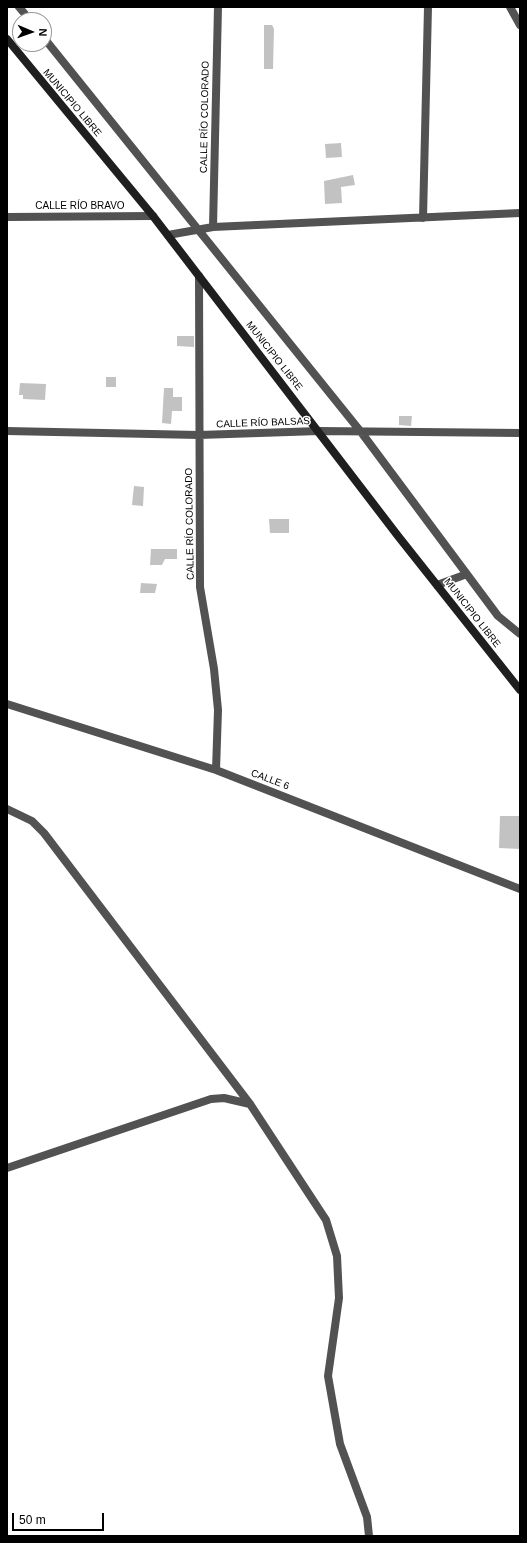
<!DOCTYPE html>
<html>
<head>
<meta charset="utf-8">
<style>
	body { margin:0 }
	#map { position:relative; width:527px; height:1543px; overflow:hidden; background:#fff; font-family:Helvetica,sans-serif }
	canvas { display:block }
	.frame { position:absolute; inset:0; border:8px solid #000; pointer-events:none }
	.north { position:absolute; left:12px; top:12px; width:40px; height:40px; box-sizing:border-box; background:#fff; border:1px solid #999; border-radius:50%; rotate:92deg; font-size:11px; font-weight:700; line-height:16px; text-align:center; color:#000 }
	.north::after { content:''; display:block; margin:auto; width:14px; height:18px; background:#000; clip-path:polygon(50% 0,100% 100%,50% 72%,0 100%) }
	.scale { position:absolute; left:12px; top:1513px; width:92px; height:18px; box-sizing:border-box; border:2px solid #000; border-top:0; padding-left:5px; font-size:12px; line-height:14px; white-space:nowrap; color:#000; -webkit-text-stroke:3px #fff; paint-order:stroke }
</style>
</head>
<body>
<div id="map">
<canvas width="527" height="1543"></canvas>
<div class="frame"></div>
<div class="north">N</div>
<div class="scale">50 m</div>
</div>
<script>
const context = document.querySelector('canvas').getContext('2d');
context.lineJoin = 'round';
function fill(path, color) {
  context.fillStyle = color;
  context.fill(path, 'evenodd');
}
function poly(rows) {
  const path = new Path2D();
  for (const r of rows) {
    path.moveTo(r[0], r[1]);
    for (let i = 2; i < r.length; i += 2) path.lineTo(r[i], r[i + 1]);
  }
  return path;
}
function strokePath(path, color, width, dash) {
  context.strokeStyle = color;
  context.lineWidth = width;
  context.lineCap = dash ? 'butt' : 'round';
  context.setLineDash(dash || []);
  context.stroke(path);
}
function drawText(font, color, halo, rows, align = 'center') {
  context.font = font + ' Helvetica,sans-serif';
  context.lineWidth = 3;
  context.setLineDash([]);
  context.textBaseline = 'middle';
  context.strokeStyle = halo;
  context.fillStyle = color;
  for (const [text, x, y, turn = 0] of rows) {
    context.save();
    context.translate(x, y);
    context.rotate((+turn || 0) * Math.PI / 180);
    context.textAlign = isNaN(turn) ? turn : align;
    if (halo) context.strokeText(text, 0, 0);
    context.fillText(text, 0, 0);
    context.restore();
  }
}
const building = poly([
	[264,25,272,25,274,29,273,69,264,69],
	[341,143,342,157,326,158,325,144],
	[353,175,355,185,341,187,342,203,325,204,324,181],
	[177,336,194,336,194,347,177,346],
	[106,377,116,377,116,387,106,387],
	[20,383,46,384,45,400,23,399,23,395,19,395],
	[164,388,173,388,173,397,182,397,182,411,172,411,171,424,162,423],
	[399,416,412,416,411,426,399,425],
	[134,486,144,487,143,506,132,505],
	[269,519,289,519,289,533,270,533],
	[151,549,177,549,177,559,165,559,162,565,150,565],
	[141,583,157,584,155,593,140,593],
	[500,816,520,816,520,849,499,848]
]);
const street = poly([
	[19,7,30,20],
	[510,7,520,25],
	[44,38,361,432,498,616,520,634],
	[7,217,153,216],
	[423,218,428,7],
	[213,227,218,7],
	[168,235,213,227,520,213],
	[199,276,200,587,214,669,218,710,216,770],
	[7,431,199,435,319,431,520,433],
	[437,585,467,574],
	[7,704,216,770,520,889],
	[7,809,32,821,44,833,250,1104,326,1220,337,1256,339,1298,328,1376,340,1444,367,1517,369,1536],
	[7,1168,211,1099,224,1098,250,1104]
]);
const secondary = poly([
	[7,39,153,216,398,536,520,690]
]);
const streetNames = [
	["MUNICIPIO LIBRE",72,103,50],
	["CALLE RÍO COLORADO",205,117,-89],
	["CALLE RÍO BRAVO",80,206],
	["MUNICIPIO LIBRE",274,356,52],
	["CALLE RÍO BALSAS",263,423,-2],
	["CALLE RÍO COLORADO",190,524,-91],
	["MUNICIPIO LIBRE",472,613,52],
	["CALLE 6",270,780,21]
];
fill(building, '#c2c2c2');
strokePath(street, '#525252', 8);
strokePath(secondary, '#1f1f1f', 8);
drawText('10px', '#000', '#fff', streetNames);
</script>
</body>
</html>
